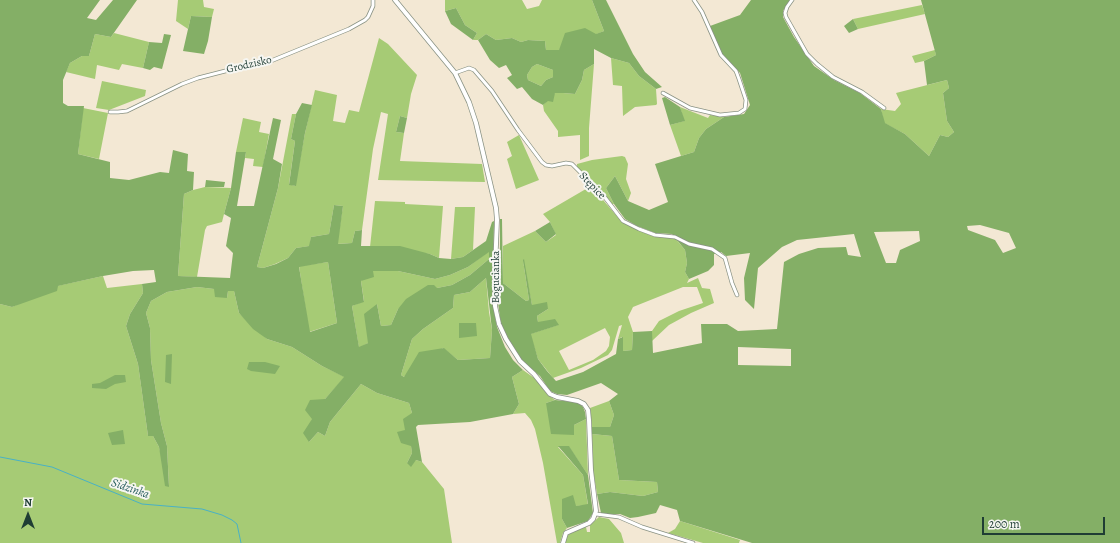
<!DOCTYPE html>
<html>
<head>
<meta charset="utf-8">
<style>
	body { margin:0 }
	#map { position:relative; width:1120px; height:543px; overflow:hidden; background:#f3e8d4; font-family:Alegreya,serif }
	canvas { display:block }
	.north { position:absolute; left:8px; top:495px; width:40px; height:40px; -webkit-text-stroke:3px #f6f6f2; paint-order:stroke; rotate:0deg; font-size:11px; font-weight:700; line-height:16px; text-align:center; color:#1f3d34 }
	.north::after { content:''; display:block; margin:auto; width:14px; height:18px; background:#1f3d34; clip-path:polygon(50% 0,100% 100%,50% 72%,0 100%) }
	.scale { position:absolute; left:982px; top:517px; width:123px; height:18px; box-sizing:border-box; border:2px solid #1f3d34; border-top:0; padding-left:5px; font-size:12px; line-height:14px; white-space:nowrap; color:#1f3d34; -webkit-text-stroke:3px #f6f6f2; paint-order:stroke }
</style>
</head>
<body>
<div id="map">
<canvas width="1120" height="543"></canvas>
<div class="north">N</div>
<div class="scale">200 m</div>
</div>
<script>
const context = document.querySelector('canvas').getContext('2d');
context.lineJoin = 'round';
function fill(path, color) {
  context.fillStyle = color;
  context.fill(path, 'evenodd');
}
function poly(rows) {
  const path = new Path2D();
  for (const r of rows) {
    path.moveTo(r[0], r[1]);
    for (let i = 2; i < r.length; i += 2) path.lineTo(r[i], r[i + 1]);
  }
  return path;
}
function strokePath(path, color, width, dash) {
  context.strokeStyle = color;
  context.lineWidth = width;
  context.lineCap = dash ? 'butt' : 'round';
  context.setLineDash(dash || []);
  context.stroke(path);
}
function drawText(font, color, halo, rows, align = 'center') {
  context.font = font + ' Alegreya,serif';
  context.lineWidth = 4;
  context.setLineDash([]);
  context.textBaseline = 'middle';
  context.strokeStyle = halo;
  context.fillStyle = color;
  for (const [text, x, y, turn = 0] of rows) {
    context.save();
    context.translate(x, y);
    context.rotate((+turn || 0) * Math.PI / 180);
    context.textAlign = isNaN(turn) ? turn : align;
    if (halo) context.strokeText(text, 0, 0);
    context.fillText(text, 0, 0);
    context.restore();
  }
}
const green = poly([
	[178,0,203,0,204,7,214,9,212,17,191,16,188,29,176,21],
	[445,0,522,0,527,9,539,6,542,0,592,0,604,31,559,50,546,50,545,41,528,40,521,42,512,38,496,40,486,34,478,40,473,40,477,33,465,25,456,8,445,11],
	[922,5,925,14,858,29,853,19],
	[114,33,149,42,143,68,122,64,119,70,97,65,95,79,66,72,70,63,82,56,89,56,95,34,111,37],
	[379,38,388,44,417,75,411,94,407,118,400,116,396,132,404,133,400,161,482,164,485,182,378,180,388,114,381,112,373,149,362,230,355,231,352,243,337,244,343,206,334,205,329,234,311,237,310,246,296,248,288,258,275,264,263,268,257,267,278,188,292,114,296,114,291,139,295,141,289,184,295,186,305,133,315,90,337,95,333,121,345,123,349,110,359,112],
	[935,50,936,55,924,61,915,63,912,56],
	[611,58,629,63,639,76,656,89,657,104,656,105,635,107,623,116,622,86,613,85],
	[537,64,553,70,553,77,546,80,541,86,528,80,527,75,532,67],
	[594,64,589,128,589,156,580,160,580,135,558,137,558,131,544,111,543,105,555,93,563,93,575,94,582,80,584,70],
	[947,80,949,88,943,93,947,121,954,132,948,137,940,135,929,156,905,134,884,123,881,109,895,111,901,104,896,93],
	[102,81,146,90,145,96,109,110,96,108],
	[680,107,708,118,710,115,724,117,706,129,699,138,694,152,681,156,670,125,684,121],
	[83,108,108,113,99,159,78,154],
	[243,118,261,122,259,132,269,134,263,167,253,166,254,159,245,158,246,152,236,152],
	[519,135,539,180,516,189,507,159,512,156,507,142],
	[622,156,625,157,628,164,626,179,631,193,628,201,615,176,606,188,614,204,610,204,594,184,577,167,577,164,592,160],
	[591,186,622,222,640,231,655,237,675,238,685,250,687,263,685,272,689,279,687,283,698,278,702,288,710,289,714,303,691,313,669,325,652,341,652,331,659,321,679,311,703,303,697,287,683,287,633,307,628,317,633,332,632,350,623,351,622,337,618,339,622,325,619,326,612,350,608,355,581,368,553,378,538,359,530,334,558,325,538,322,537,316,548,309,532,305,523,260,529,300,526,301,503,283,503,246,535,231,546,242,556,235,550,222,543,214],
	[605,328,610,337,609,346,606,351,593,360,569,370,559,351],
	[205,187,231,188,224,214,222,222,207,226,205,230,197,277,178,276,184,194,193,190],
	[375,201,405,202,405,204,443,206,439,258,430,254,370,247],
	[455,207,475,207,473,250,463,257,451,259],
	[489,251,489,259,470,275,452,285,437,288,398,309,391,325,381,326,377,304,368,343,359,348,352,306,364,301,361,281,373,271,398,271,435,279,450,275,468,267],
	[328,262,337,323,309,332,299,266],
	[103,276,107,288,142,284,143,293,130,314,126,326,138,364,148,436,153,436,159,447,169,487,167,446,161,423,151,360,150,328,146,313,151,301,167,292,197,287,214,289,227,298,228,291,234,291,239,313,267,339,292,347,322,366,345,377,325,399,312,419,309,442,318,432,325,436,330,422,361,384,377,393,409,403,412,413,411,445,412,453,407,463,416,460,422,462,444,489,452,543,0,543,0,304,12,307,57,286],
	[486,278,489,312,492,330,490,358,458,360,443,348,404,377,401,375,412,339,423,329,453,308,454,295,470,292],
	[523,370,537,380,547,394,555,400,546,403,574,425,586,419,588,475,569,447,558,447,583,475,588,505,576,506,562,519,567,528,563,533,560,543,557,543,543,463,535,429,531,420,525,413,513,414,519,404,512,377],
	[609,401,614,415,610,427,592,427,590,408],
	[592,434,612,436,619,480,657,482,658,492,643,496,610,492,597,494,593,470],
	[599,517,609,519,621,533,624,543,565,543,567,536,571,532,586,527,587,532,590,532,590,525],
	[680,521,740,540,739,543,703,543,668,533,675,529]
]);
const forest = poly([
	[0,0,100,0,87,18,96,20,113,0,137,0,111,37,95,34,89,56,82,56,70,63,63,80,63,103,68,106,84,106,78,154,110,162,110,178,129,180,160,172,169,173,173,150,188,154,187,171,194,172,193,190,184,194,178,276,230,278,233,253,226,246,231,218,224,214,231,188,236,152,246,152,237,206,254,206,273,118,281,120,273,159,282,164,278,188,257,267,263,268,276,264,288,258,296,248,309,246,311,237,329,234,334,205,343,206,338,244,352,243,355,231,362,230,361,246,400,246,430,254,439,258,451,259,463,257,486,241,492,222,494,221,493,288,493,306,497,327,505,347,513,360,523,370,512,377,519,404,513,414,470,422,418,425,416,427,422,462,416,460,411,467,407,463,412,453,411,446,401,443,397,432,405,430,403,419,412,413,409,403,377,393,361,384,330,422,325,436,318,432,309,442,303,433,312,419,305,410,310,400,325,399,344,377,322,366,292,347,267,339,253,329,239,313,234,291,228,291,227,298,215,297,214,289,197,287,167,292,151,301,146,313,150,328,151,360,161,423,167,446,169,487,165,486,159,447,153,436,148,436,138,364,126,326,130,314,143,293,142,284,156,282,154,270,133,271,103,276,58,286,57,291,12,307,0,304],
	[489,252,489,259,470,275,452,285,437,288,434,285,428,285,406,299,398,309,391,325,381,326,377,304,364,314,368,343,359,347,352,306,364,302,361,281,374,277,373,271,398,271,435,279,450,275,468,267],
	[328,262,337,323,310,332,299,267],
	[486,278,492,330,490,358,458,360,444,348,419,352,404,377,401,375,412,339,423,329,453,308,454,295,470,292],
	[592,0,606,0,633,54,645,72,662,87,656,89,639,76,629,63,611,58,594,49,594,64,584,70,582,80,575,94,563,93,555,93,553,102,548,101,543,105,532,99,522,87,517,89,507,78,512,75,506,65,499,68,490,60,478,40,486,34,496,40,512,38,521,42,528,40,545,41,546,50,559,50,565,33,585,28,596,34,604,31],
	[537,64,553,70,553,77,546,80,541,86,528,80,527,75,532,67],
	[751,0,790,0,783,11,783,17,794,37,814,66,834,80,860,93,881,109,885,123,905,134,929,156,940,135,948,137,954,132,947,121,943,93,949,88,947,80,927,85,924,61,936,55,921,0,1120,0,1120,543,752,543,680,521,677,510,660,505,656,513,638,517,630,518,620,514,608,514,601,513,597,494,610,492,643,496,658,492,657,482,619,480,612,436,592,434,592,427,610,427,614,415,609,401,618,394,601,383,567,395,557,394,550,391,540,376,518,358,509,344,501,325,496,288,500,247,500,219,502,219,503,283,526,301,529,300,523,260,524,259,532,305,547,302,548,309,537,316,538,322,555,319,559,325,531,334,538,359,547,371,556,381,583,372,616,354,618,339,623,337,623,351,632,350,633,332,652,331,653,353,702,343,701,324,727,324,738,331,777,329,784,262,799,254,818,248,846,247,848,255,861,257,854,234,797,240,782,247,758,268,754,309,745,300,744,278,750,253,726,256,721,252,714,254,714,265,708,271,689,279,685,272,687,263,685,250,672,234,655,233,637,226,625,219,614,204,606,188,615,176,628,201,649,210,668,202,655,164,694,152,699,138,706,129,724,117,744,114,750,105,740,73,732,65,721,55,710,26,740,15],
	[980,225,1009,233,1016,248,1003,253,995,240,968,230,967,226],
	[919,231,920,241,900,250,896,263,886,263,874,232],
	[738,347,791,349,791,366,738,365],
	[456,8,465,25,477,33,473,40,451,24,445,11],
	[191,16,212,17,208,41,204,54,183,51],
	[853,19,858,29,849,33,844,26],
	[164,34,171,35,162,69,154,67,150,70,143,68,149,42,162,43],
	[665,97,680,107,685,121,670,125,662,98],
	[302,103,312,105,305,133,296,186,289,185,295,141,291,139,296,114],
	[400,116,407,118,404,133,396,132],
	[206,180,225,182,224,187,205,187],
	[550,222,556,234,546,242,535,231],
	[459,323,476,323,477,336,459,338],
	[172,354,171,384,165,382,166,355],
	[249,362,265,362,280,366,275,374,251,371,247,369],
	[115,375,125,375,126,382,115,384,106,389,92,388,92,384,100,383],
	[555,400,574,402,580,404,583,407,585,412,586,419,574,425,574,435,551,434,546,403],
	[123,430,125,444,112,445,108,433],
	[558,446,569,446,588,475,593,513,588,521,567,528,562,519,562,499,573,495,576,506,588,504,583,475]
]);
const stream = poly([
	[0,457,52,467,142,504,202,509,222,515,232,520,237,524,241,543]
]);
const minor = poly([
	[792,0,787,7,785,13,786,17,807,54,817,64,833,77,862,92,884,108],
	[455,73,469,68,474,70,492,91,518,130,542,162,546,165,552,166,566,163,572,164,603,195,623,221,639,229,655,235,675,237,689,244,712,249,725,258,732,283,737,295],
	[663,93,690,108,720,115,739,113,745,109,746,100,739,79,736,71,721,55,702,12,694,0],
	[110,112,118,112,127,111,182,84,198,78,237,68,266,63,349,29,365,20,368,17,373,6,373,0],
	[596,514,619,517,642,527,693,543]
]);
const tertiary = poly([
	[395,0,455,73,469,102,476,123,496,208,497,220,495,269,495,306,499,324,506,339,520,361,534,374,550,394,557,397,578,401,584,404,588,410,589,420,591,470,596,511,593,519,589,523,566,533,563,543]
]);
const streetNames = [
	["Grodzisko",249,65,-13],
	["Stępice",592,186,46],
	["Bogucianka",496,277,-90]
];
const waterNames = [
	["Sidzinka",130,489,19]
];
fill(green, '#a6cb75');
fill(forest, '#84af66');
strokePath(stream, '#48b1c6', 1);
strokePath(minor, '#899284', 4.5);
strokePath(tertiary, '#899284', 5.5);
strokePath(minor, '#fff', 3);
strokePath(tertiary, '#fff', 4);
drawText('11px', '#1f3d34', '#f6f6f2', streetNames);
drawText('italic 12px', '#2b6060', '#f6f6f2', waterNames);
</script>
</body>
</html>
